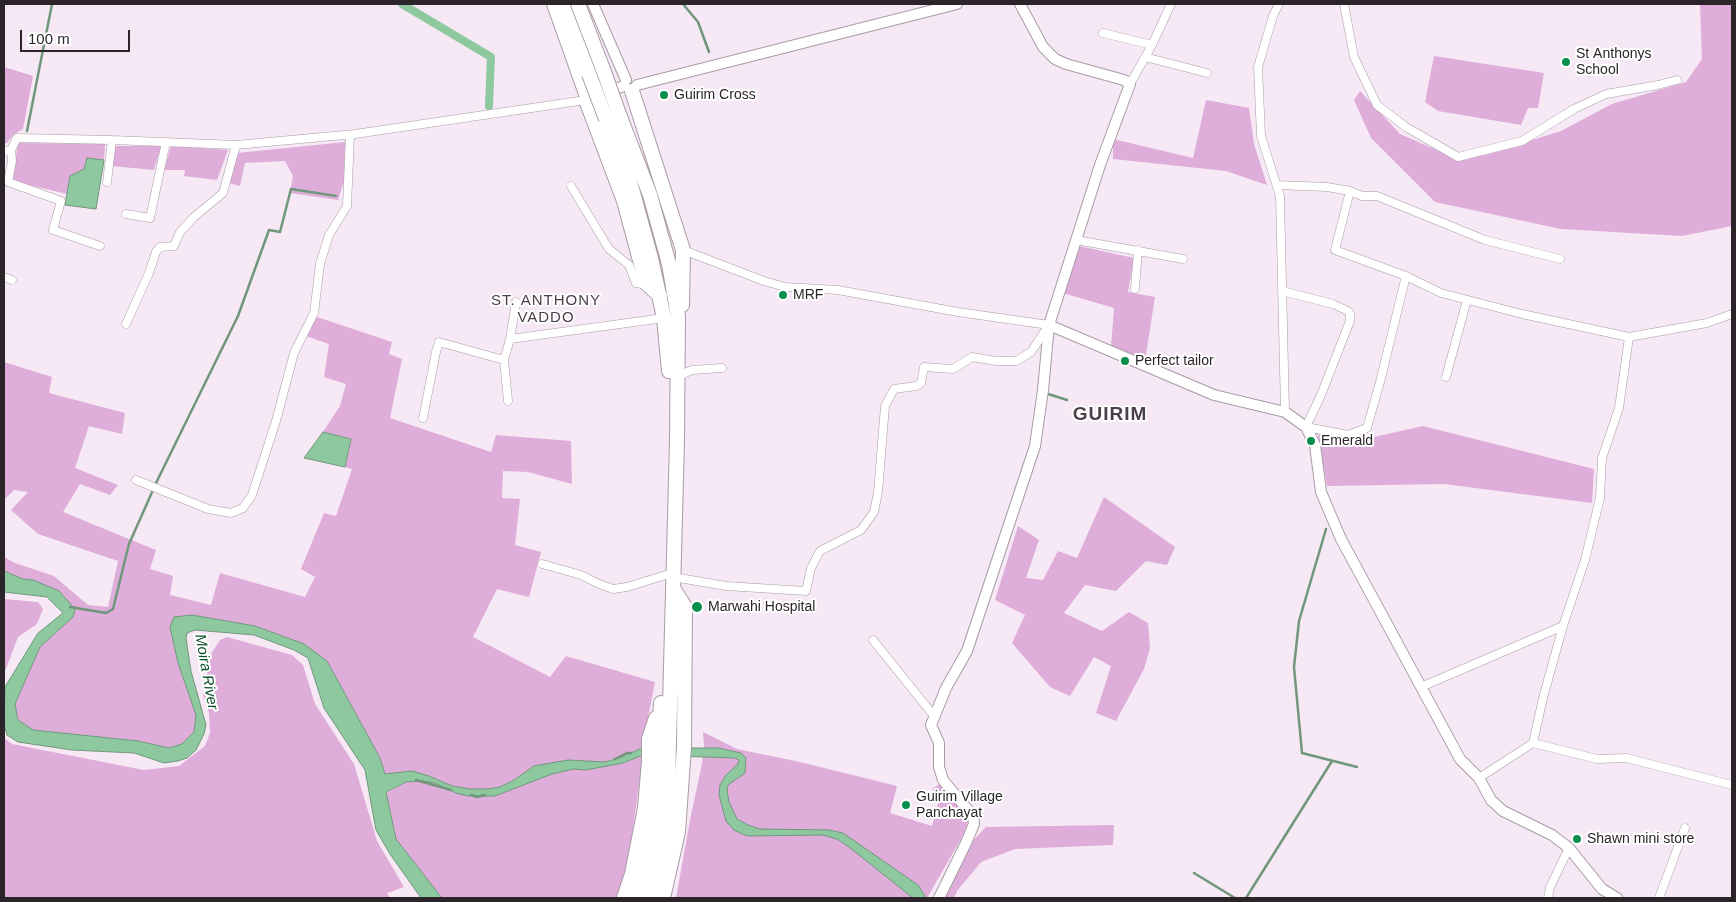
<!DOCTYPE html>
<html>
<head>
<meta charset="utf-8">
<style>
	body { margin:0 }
	#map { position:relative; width:1736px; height:902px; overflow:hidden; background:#f6e8f4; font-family:Helvetica,sans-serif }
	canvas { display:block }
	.frame { position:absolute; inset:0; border:5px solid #2b252a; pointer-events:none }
	.scale { position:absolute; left:20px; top:30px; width:110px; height:22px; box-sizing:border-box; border:2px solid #2b252a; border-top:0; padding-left:6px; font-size:15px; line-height:18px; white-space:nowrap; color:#2b252a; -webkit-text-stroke:4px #fff; paint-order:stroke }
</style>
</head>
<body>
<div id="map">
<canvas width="1736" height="902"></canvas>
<div class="frame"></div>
<div class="scale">100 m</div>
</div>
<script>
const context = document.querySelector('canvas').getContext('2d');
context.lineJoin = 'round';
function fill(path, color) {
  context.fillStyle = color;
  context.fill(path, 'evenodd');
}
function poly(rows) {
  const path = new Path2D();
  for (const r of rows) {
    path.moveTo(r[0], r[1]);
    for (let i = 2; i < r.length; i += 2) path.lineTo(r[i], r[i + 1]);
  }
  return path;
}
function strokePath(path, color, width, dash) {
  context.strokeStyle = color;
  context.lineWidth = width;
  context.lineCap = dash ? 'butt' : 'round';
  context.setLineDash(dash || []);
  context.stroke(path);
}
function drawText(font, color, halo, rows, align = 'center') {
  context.font = font + ' Helvetica,sans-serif';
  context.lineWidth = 4;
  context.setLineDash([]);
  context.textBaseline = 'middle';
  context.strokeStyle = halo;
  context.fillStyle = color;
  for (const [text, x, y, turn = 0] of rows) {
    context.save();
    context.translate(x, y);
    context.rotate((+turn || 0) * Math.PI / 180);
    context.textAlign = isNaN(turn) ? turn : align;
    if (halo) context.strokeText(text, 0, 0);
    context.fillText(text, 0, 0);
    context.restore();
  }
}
const green = poly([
	[1700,4,1732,4,1732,226,1682,236,1561,229,1435,202,1371,138,1354,100,1360,91,1400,134,1448,155,1485,155,1561,131,1612,104,1686,82,1702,59],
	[1434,56,1544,73,1538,108,1528,108,1521,125,1438,111,1425,102],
	[4,67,33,76,23,129,13,135,7,143,4,143],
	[1206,100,1249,108,1254,144,1267,185,1226,171,1113,159,1113,139,1193,158],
	[345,142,344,181,338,200,290,193,293,176,285,161,245,163,240,186,229,183,237,153],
	[18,143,105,144,104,160,87,158,84,169,70,177,67,194,12,181],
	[113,146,161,146,154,170,111,166],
	[171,146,228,150,217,180,184,176,185,170,164,170],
	[1079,246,1134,258,1128,292,1155,297,1145,361,1111,347,1114,308,1063,293],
	[317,317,392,342,389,354,402,359,390,418,491,452,496,435,571,441,572,484,528,472,503,471,502,498,520,499,515,545,541,552,529,597,497,589,473,637,550,677,566,656,655,682,642,748,605,762,590,762,579,760,534,766,514,780,500,787,487,789,470,789,452,786,429,776,385,774,380,758,327,661,303,644,255,626,192,615,178,663,196,715,194,732,182,744,169,748,138,741,33,730,18,720,15,704,40,647,73,617,33,580,23,579,4,571,4,557,15,563,54,576,88,605,108,607,118,561,38,534,11,510,28,492,14,490,4,500,4,362,52,377,49,393,125,413,122,434,89,426,75,468,118,485,110,495,80,484,63,512,156,550,150,569,173,576,170,595,211,605,220,573,305,597,315,577,301,569,324,513,336,516,352,469,345,467,351,439,323,432,340,406,346,384,324,377,329,344,306,336],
	[1423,426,1594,469,1592,503,1444,484,1327,486,1318,434,1348,440,1364,434,1374,437],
	[1104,497,1175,547,1167,565,1146,561,1116,591,1085,585,1064,613,1102,631,1129,612,1148,623,1150,648,1144,669,1116,721,1096,713,1111,666,1094,657,1070,696,1050,687,1012,643,1025,615,995,600,1018,526,1039,540,1026,578,1043,580,1058,551,1077,558],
	[4,599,38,602,43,609,37,624,18,637,4,674],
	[227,637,292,655,303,665,315,704,354,764,377,841,404,887,387,893,390,898,4,898,4,738,12,744,144,770,179,766,205,746,210,733,209,713,203,695,211,654,220,640],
	[703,732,737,749,800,762,897,786,890,813,932,826,939,800,932,789,941,783,960,805,968,821,965,832,927,898,676,898,691,815,702,764,704,746],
	[643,755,628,866,618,898,442,898,396,839,386,793,406,782,422,781,435,783,456,793,495,796,552,774,574,769,586,770,623,763],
	[1114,825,1113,845,1015,849,981,862,957,891,954,898,944,898,964,850,986,827]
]);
const water = poly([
	[87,158,104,160,96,209,65,205,70,176,84,169,87,158],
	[323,432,351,439,345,467,304,458,323,432],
	[4,571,23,579,33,580,59,591,75,609,73,617,40,647,15,704,18,720,33,730,138,741,169,748,182,744,194,732,196,715,178,663,170,627,174,617,192,615,255,626,304,644,327,661,380,758,385,774,412,771,429,776,452,786,470,789,487,789,500,787,514,780,534,766,568,760,605,762,619,758,642,748,718,748,741,753,746,758,745,773,728,785,727,790,729,802,737,819,748,825,760,829,829,830,843,833,918,885,926,898,913,898,849,847,837,839,823,835,747,836,734,830,726,821,719,795,720,785,726,775,738,764,739,760,735,758,643,755,623,763,586,770,574,769,552,774,495,796,468,796,456,793,435,783,422,781,406,782,386,792,396,839,442,898,421,898,390,854,376,830,365,770,324,708,308,658,294,650,254,635,195,630,187,633,186,638,191,671,206,725,204,734,196,750,187,758,178,761,164,763,134,753,72,750,18,742,7,735,4,724,5,687,38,633,63,613,47,597,4,592,4,571]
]);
const stream = poly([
	[683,4,698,22,709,52],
	[27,131,52,4],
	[1045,393,1067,400],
	[1326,529,1299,621,1294,667,1302,753,1357,767],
	[70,607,106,613,113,609,129,544,157,481,238,316,269,230,280,232,291,189,336,196],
	[615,759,627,753,631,753],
	[416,780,451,790],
	[471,795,477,797,485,795],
	[1194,873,1235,898],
	[1246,898,1332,761]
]);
const canal = poly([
	[402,4,491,57,489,106]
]);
const street = poly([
	[1279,4,1273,16,1258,67,1261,136,1280,196,1285,412],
	[1344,4,1354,57,1377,105,1406,127,1458,157,1522,141,1574,109,1606,94,1658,85,1677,80],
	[1103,33,1152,45],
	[1145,57,1207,73],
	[1130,84,1152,45,1171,4],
	[11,150,12,161,8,182,61,201,53,230,100,246],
	[4,151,11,150,17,138,112,140,236,145,355,134,586,100],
	[107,182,112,140],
	[1277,185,1327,187,1350,191,1362,196,1377,196,1485,240,1560,259],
	[571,186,609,249,629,265,636,283,647,285],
	[1350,191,1335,250,1406,276,1441,293,1522,314,1629,337,1707,323,1732,314],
	[126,214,150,218,166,142],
	[1076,240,1183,259],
	[4,277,12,280],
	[1135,289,1138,250],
	[1282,291,1333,304,1348,311,1350,314,1350,321,1321,395,1306,427,1348,435,1367,428,1380,382,1406,276],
	[516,302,510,339,664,318],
	[126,324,149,273,156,252,160,247,174,246,180,232,194,217,223,193,236,145],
	[678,376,692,370,722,368],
	[1446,377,1467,300],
	[508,401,504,360,510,339],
	[423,418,436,352,439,342,504,360],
	[136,480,208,509,231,513,243,508,252,495,276,421,294,353,314,313,320,264,329,235,347,206,350,135],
	[542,564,581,575,599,584,613,589,627,587,666,575],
	[673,577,726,586,806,591,811,568,820,551,861,530,874,512,878,492,885,406,894,389,916,386,921,383,924,367,953,369,972,357,996,361,1016,361,1031,352,1049,325,958,312,838,290,785,287,764,281,683,250],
	[873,640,934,716],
	[1421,687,1563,626],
	[1533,743,1597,759,1626,758,1732,785],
	[1479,778,1533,743,1543,698,1563,626,1585,560,1600,498,1602,458,1619,408,1629,337],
	[1548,898,1550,887,1569,848],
	[1659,898,1685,828]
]);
const secondary = poly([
	[552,4,586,100,593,97],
	[593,4,626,80],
	[637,85,957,4],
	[606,92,624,86],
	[1049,325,1214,395,1285,412,1306,427,1315,445,1321,492,1341,539,1460,759,1479,778,1491,800,1503,811,1552,835,1569,848,1602,889,1617,898],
	[939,898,966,843,974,824,973,816,943,780,939,767,939,743,931,725,946,688,967,651,1035,446,1043,390,1049,325,1100,165,1130,84,1124,80,1066,64,1055,59,1043,47,1020,4]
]);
const highway = poly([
	[562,4,589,74],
	[578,4,603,69],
	[632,91,683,250,682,305],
	[586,100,624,201,646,283,660,296],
	[619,114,650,195,669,264,678,316,677,441,667,817,660,858,651,898],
	[606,119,627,171,651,258,664,318,669,371],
	[624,898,632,874,645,808,649,761,649,739,656,718],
	[637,898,648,854,654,817,661,703],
	[663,898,678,832,684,747,685,607,673,588]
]);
const highwayBridge = poly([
	[603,69,619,114],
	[589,74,606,119]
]);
const markers = [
	[1566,62,5,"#088f4d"],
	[664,95,5,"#088f4d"],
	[783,295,5,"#088f4d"],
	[1125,361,5,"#088f4d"],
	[1311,441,5,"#088f4d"],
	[697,607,6,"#088f4d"],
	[906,805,5,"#088f4d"],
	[1577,839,5,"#088f4d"]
];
const poiNames = [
	["St Anthonys",1576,54],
	["School",1576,70],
	["Guirim Cross",674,95],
	["MRF",793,295],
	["Perfect tailor",1135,361],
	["Emerald",1321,441],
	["Marwahi Hospital",708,607],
	["Guirim Village",916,797],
	["Panchayat",916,813],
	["Shawn mini store",1587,839]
];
const neighbourhoodNames = [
	["ST. ANTHONY",546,301],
	["VADDO",546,318]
];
const waterNames = [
	["Moira River",206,672,80]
];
const districtNames = [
	["GUIRIM",1110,415]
];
fill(green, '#dfadd9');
fill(water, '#8ec89f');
strokePath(water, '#70977c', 1);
strokePath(stream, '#70977c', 2.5);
strokePath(canal, '#8ec89f', 8);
strokePath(street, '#a89ba6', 9);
strokePath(secondary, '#a89ba6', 12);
strokePath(highway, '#a89ba6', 16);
strokePath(street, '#fff', 8);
strokePath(secondary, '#fff', 10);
strokePath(highway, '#fff', 14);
strokePath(highwayBridge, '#a89ba6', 16, []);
strokePath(highwayBridge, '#fff', 14);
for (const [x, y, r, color] of markers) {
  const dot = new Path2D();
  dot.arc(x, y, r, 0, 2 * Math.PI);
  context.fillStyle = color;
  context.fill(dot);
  strokePath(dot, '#fff', 2);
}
drawText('14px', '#2b252a', '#fff', poiNames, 'left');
context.letterSpacing = '1px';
drawText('15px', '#4b404a', '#fff', neighbourhoodNames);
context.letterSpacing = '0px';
drawText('italic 15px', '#0a502a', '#fff', waterNames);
context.letterSpacing = '1px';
drawText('bold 19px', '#4b404a', '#fff', districtNames);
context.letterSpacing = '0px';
</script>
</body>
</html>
